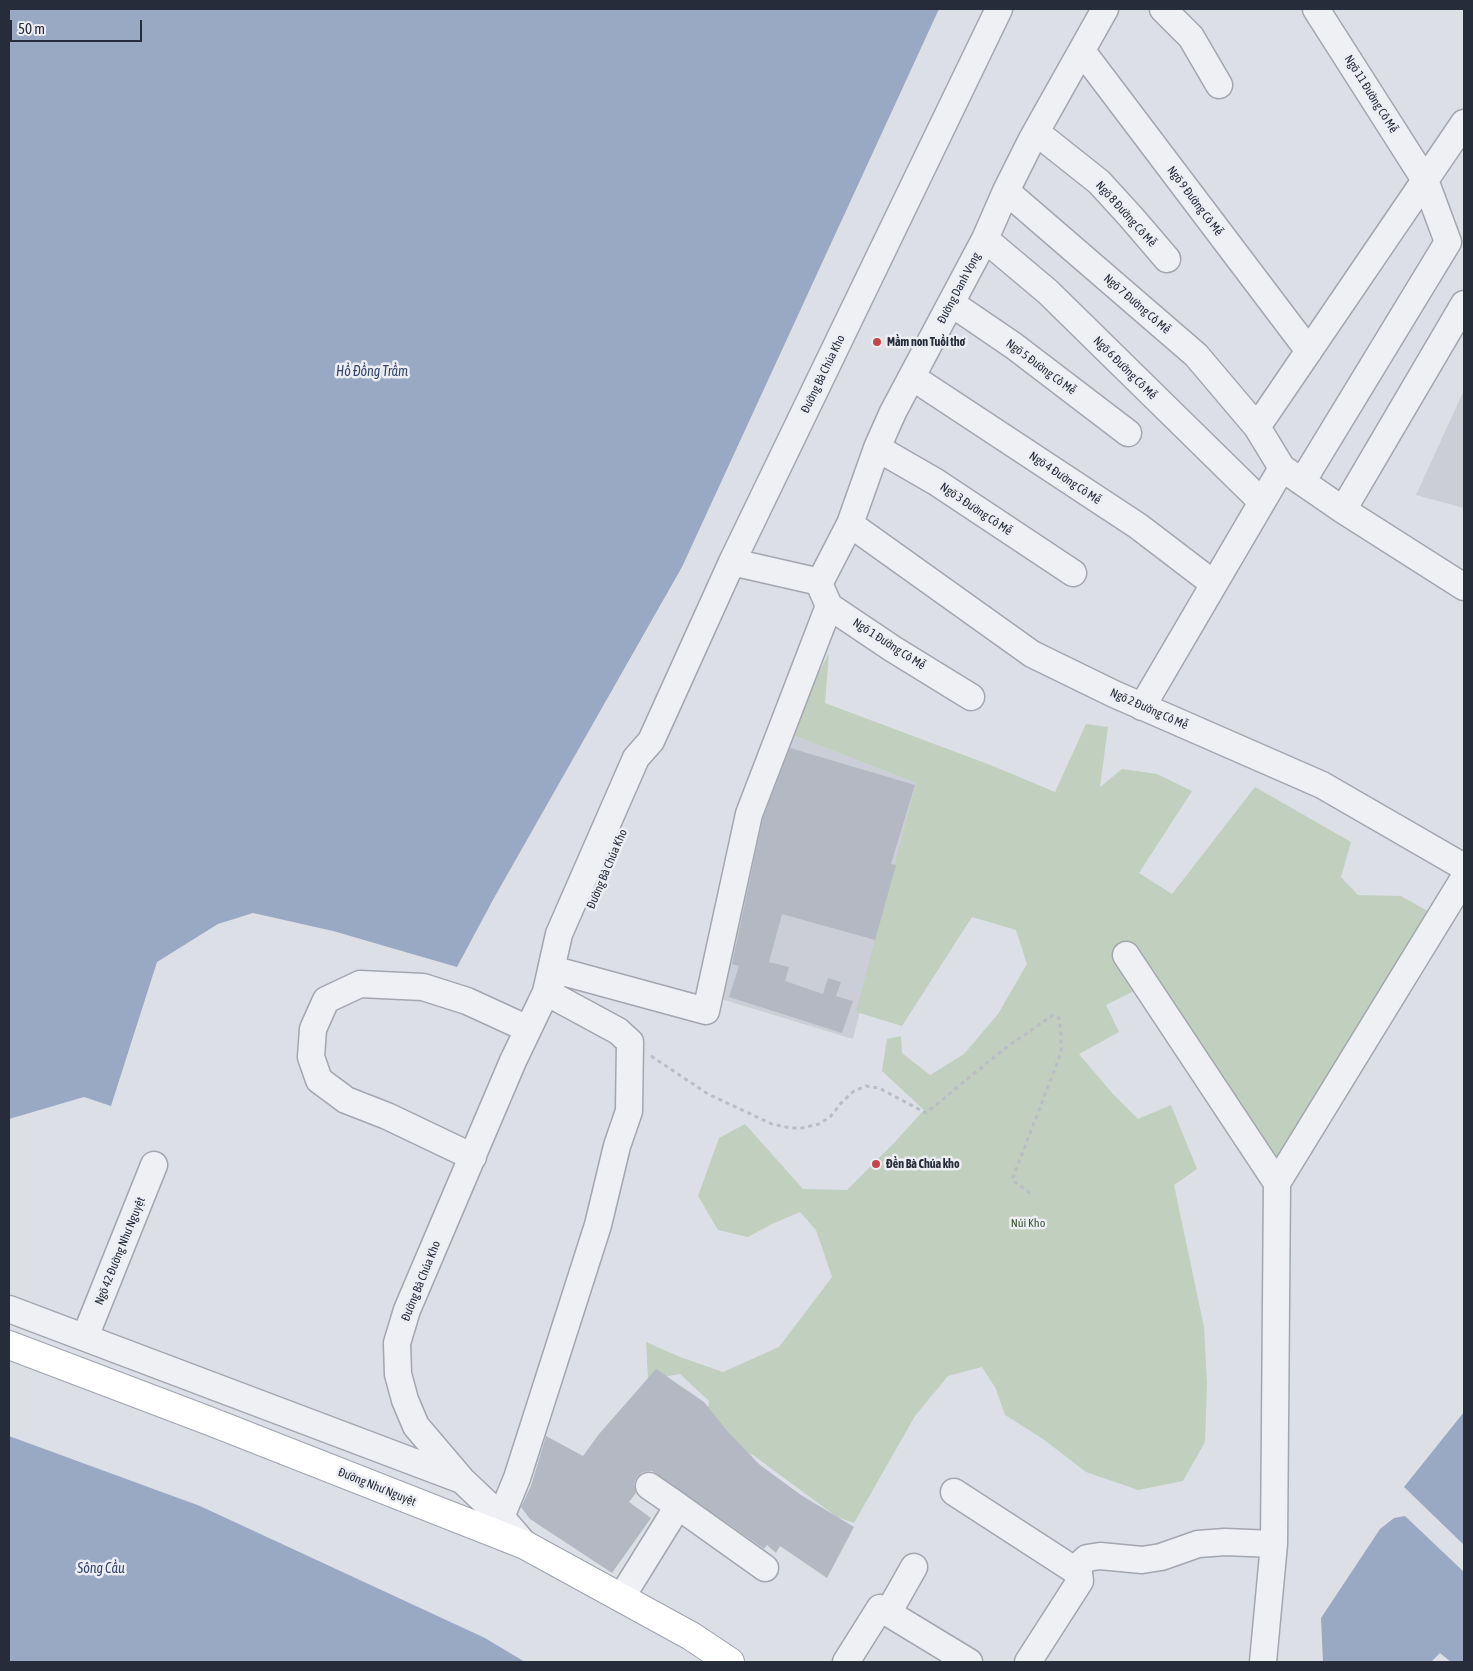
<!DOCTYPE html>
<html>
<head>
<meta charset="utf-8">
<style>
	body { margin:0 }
	#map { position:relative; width:1473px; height:1671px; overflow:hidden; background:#dddfe6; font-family:"Asap Condensed",sans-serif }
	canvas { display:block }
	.frame { position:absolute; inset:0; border:10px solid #272c3b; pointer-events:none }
	.scale { position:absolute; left:10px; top:20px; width:132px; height:22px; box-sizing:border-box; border:2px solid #272c3b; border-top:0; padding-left:6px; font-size:15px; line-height:18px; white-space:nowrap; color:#272c3b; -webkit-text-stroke:4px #eceef3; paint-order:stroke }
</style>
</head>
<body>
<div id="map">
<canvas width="1473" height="1671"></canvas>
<div class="frame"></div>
<div class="scale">50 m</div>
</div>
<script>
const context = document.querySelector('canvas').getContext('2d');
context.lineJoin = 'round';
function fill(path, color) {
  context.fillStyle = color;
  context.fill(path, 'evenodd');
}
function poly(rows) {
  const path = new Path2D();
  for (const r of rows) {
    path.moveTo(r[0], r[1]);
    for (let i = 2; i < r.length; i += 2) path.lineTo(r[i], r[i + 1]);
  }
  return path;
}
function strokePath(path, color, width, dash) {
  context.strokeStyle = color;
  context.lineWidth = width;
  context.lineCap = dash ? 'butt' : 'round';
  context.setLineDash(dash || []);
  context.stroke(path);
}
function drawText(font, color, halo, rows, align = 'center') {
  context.font = font + ' "Asap Condensed",sans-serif';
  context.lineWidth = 5;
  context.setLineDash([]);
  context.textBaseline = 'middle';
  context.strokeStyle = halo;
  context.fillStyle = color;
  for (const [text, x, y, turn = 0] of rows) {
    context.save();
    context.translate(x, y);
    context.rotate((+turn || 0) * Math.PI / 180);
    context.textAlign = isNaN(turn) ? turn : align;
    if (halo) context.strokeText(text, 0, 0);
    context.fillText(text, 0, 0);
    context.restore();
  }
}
const built = poly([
	[1464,390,1464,508,1416,495],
	[787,733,916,783,853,1039,718,998,748,828]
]);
const green = poly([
	[829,653,825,703,993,766,1055,792,1086,724,1108,727,1100,787,1122,769,1157,774,1192,791,1139,873,1172,894,1255,787,1351,842,1341,877,1358,895,1401,896,1442,919,1278,1164,1157,977,1134,991,1106,1005,1119,1032,1079,1054,1112,1093,1138,1119,1171,1105,1197,1169,1174,1185,1204,1327,1207,1384,1205,1442,1183,1481,1138,1490,1086,1472,1043,1439,1005,1415,996,1389,982,1367,948,1376,915,1416,854,1523,837,1517,753,1455,723,1444,705,1425,709,1401,680,1374,648,1380,646,1342,680,1357,723,1372,779,1347,832,1277,816,1230,800,1212,772,1224,748,1237,718,1230,698,1196,719,1138,745,1124,803,1189,847,1190,894,1143,924,1110,882,1071,887,1039,901,1036,902,1053,930,1075,964,1054,998,1014,1027,964,1016,930,972,917,902,1026,856,1012,916,783,787,733]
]);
const water = poly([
	[9,9,939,9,682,567,494,898,457,967,333,931,253,913,218,924,157,962,111,1106,84,1097,9,1119],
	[1464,1412,1464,1545,1404,1487],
	[9,1436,200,1506,485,1638,525,1662,9,1662],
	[1405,1516,1464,1572,1464,1662,1451,1662,1440,1653,1431,1662,1323,1662,1321,1618,1380,1529,1394,1518]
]);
const building = poly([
	[790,748,915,785,891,864,896,865,875,940,782,914,769,962,789,967,785,981,823,994,828,978,841,982,836,996,853,1001,842,1033,729,997,739,966,732,964,763,818],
	[656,1369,704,1402,727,1431,760,1465,801,1495,854,1527,827,1578,780,1546,776,1553,767,1545,764,1549,652,1471,643,1472,637,1477,634,1484,636,1493,629,1502,651,1518,612,1573,530,1519,521,1507,531,1486,546,1436,583,1456,599,1434]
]);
const path = poly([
	[651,1056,708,1094,772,1124,791,1128,802,1128,819,1124,830,1117,842,1102,854,1091,866,1086,879,1088,926,1113,1004,1049,1053,1015,1056,1016,1059,1018,1061,1034,1061,1053,1012,1180,1030,1193]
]);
const minor = poly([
	[1163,9,1191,37,1219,85],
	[1082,51,1309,351],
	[1464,123,1257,427,1282,468,1343,510,1464,587],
	[1036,132,1099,182,1131,217,1167,259],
	[1006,191,1196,355,1257,427],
	[985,239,1048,292,1262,502],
	[951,303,1014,346,1128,433],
	[912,377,1138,526,1214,584],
	[877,448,936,482,1073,573],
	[1302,482,1448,242,1425,180,1316,9],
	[1343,510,1464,304],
	[850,524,1032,654,1114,694,1322,785,1464,867],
	[732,562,820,582],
	[820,582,850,524,877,448,893,412,985,239,1006,191,1032,139,1105,9],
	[822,590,829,606,893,649,971,697],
	[1142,707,1282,468],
	[1126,955,1277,1183],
	[559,971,706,1011,749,814,829,606],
	[546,992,559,934,636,758,651,741,732,562,999,9],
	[473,1157,387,1116,346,1100,319,1080,311,1057,313,1029,326,1000,360,984,423,987,467,1001,528,1029],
	[9,1309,459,1479],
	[85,1337,154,1165],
	[649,1486,678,1506],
	[954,1492,1079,1573,1080,1581,1028,1662],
	[501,1517,517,1478,598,1225,617,1146,629,1111,630,1042,618,1031,546,992],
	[525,1545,501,1517,462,1480,416,1426,405,1400,398,1374,397,1343,407,1310,513,1061,546,992,554,978],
	[1075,1569,1087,1558,1100,1556,1142,1560,1161,1557,1198,1544,1225,1542,1274,1544],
	[621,1598,678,1506,765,1568],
	[888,1613,914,1567],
	[846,1662,880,1608,969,1662],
	[1263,1662,1274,1544,1277,1183,1464,878]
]);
const major = poly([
	[9,1345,212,1422,525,1545,691,1636,730,1662]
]);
const markers = [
	[877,342,5,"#c5474b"],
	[876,1164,5,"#c5474b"]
];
const streetNames = [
	["Ngõ 11 Đường Cô Mễ",1371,94,58],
	["Ngõ 9 Đường Cô Mễ",1195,201,53],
	["Ngõ 8 Đường Cô Mễ",1126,214,48],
	["Đường Danh Vọng",959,288,-62],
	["Ngõ 7 Đường Cô Mễ",1137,304,41],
	["Ngõ 5 Đường Cô Mễ",1041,367,37],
	["Ngõ 6 Đường Cô Mễ",1125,368,45],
	["Đường Bà Chúa Kho",823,374,-64],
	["Ngõ 4 Đường Cô Mễ",1065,478,34],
	["Ngõ 3 Đường Cô Mễ",976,509,34],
	["Ngõ 1 Đường Cô Mễ",889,644,33],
	["Ngõ 2 Đường Cô Mễ",1149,709,24],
	["Đường Bà Chúa Kho",607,869,-67],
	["Ngõ 42 Đường Như Nguyệt",120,1251,-68],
	["Đường Bà Chúa Kho",421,1281,-68],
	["Đường Như Nguyệt",377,1487,22]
];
const poiNames = [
	["Mầm non Tuổi thơ",887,342],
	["Đền Bà Chúa kho",886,1164]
];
const parkNames = [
	["Núi Kho",1028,1223]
];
const waterNames = [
	["Hồ Đồng Trầm",372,372],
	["Sông Cầu",101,1569]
];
fill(built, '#cbced7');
fill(green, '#c0cfbe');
fill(water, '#99a9c4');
fill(building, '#b4b8c2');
strokePath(minor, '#a3a6af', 29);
strokePath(major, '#9da2b0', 30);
strokePath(path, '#bbbdc4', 3, [4, 4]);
strokePath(minor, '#eff0f4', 26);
strokePath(major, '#fff', 28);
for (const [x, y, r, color] of markers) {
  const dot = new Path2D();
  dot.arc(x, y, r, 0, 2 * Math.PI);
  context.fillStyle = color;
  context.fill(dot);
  strokePath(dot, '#eceef3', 2);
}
drawText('12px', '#272c3b', '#eceef3', streetNames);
drawText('bold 12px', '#272c3b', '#eceef3', poiNames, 'left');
drawText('12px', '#385635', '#eceef3', parkNames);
drawText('italic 14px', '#34466c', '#eceef3', waterNames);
</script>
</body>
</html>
